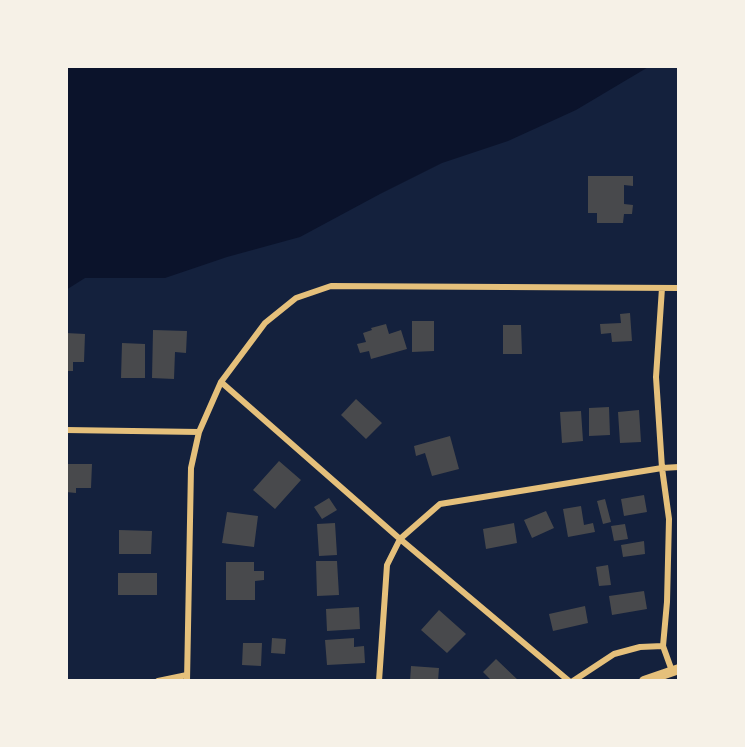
<!DOCTYPE html>
<html>
<head>
<meta charset="utf-8">
<style>
	body { margin:0 }
	#map { position:relative; width:745px; height:747px; overflow:hidden; background:#14213d; font-family:Quicksand,sans-serif }
	canvas { display:block }
	.frame { position:absolute; inset:0; border:68px solid #f6f1e7; pointer-events:none }
</style>
</head>
<body>
<div id="map">
<canvas width="745" height="747"></canvas>
<div class="frame"></div>
</div>
<script>
const context = document.querySelector('canvas').getContext('2d');
context.lineJoin = 'round';
function fill(path, color) {
  context.fillStyle = color;
  context.fill(path, 'evenodd');
}
function poly(rows) {
  const path = new Path2D();
  for (const r of rows) {
    path.moveTo(r[0], r[1]);
    for (let i = 2; i < r.length; i += 2) path.lineTo(r[i], r[i + 1]);
  }
  return path;
}
function strokePath(path, color, width, dash) {
  context.strokeStyle = color;
  context.lineWidth = width;
  context.lineCap = dash ? 'butt' : 'round';
  context.setLineDash(dash || []);
  context.stroke(path);
}
const water = poly([
	[66,66,650,66,576,110,508,141,442,163,380,194,300,237,227,257,165,278,85,278,66,290]
]);
const building = poly([
	[588,176,633,176,633,186,624,185,624,204,633,205,632,214,624,214,623,223,597,223,597,213,588,213],
	[630,313,632,341,612,342,611,333,601,334,600,324,621,323,620,314],
	[412,321,434,321,434,351,412,352],
	[386,324,389,334,401,330,407,349,371,359,369,351,360,353,357,344,366,342,363,333,372,330,371,328],
	[503,325,521,325,522,354,503,354],
	[153,330,187,331,186,353,175,352,174,379,152,378],
	[66,333,85,334,84,362,73,362,73,371,66,371],
	[122,343,145,344,145,378,121,378],
	[356,399,382,423,366,439,341,415],
	[609,407,610,435,589,436,589,408],
	[639,410,641,442,620,443,618,412],
	[581,411,583,441,562,443,560,412],
	[450,436,459,469,432,476,425,453,416,456,414,446],
	[279,461,301,480,275,509,253,490],
	[66,464,92,464,91,488,76,488,76,493,66,492],
	[644,495,647,512,624,516,621,499],
	[329,498,337,510,322,519,314,507],
	[605,499,611,522,603,524,597,501],
	[581,506,584,525,593,523,595,532,568,537,563,509],
	[546,511,554,528,532,538,524,520],
	[227,512,258,516,254,547,222,543],
	[335,523,337,555,319,556,317,524],
	[514,523,517,543,486,549,483,529],
	[625,524,628,539,614,541,611,526],
	[119,530,152,531,151,554,119,554],
	[644,541,645,554,623,557,621,545],
	[316,561,337,561,339,595,317,596],
	[226,562,254,562,254,571,264,571,264,580,255,581,255,600,226,600],
	[608,565,611,585,599,586,596,567],
	[118,573,157,573,157,595,118,595],
	[644,591,647,609,612,615,609,596],
	[585,606,588,623,553,631,549,614],
	[359,607,360,629,327,631,326,609],
	[439,610,466,634,447,653,421,630],
	[272,638,286,639,285,654,271,653],
	[354,638,354,647,364,646,365,663,327,665,325,640],
	[243,643,262,643,261,666,242,665],
	[496,659,519,681,492,681,483,672],
	[411,666,439,668,438,681,410,681]
]);
const minor = poly([
	[662,288,656,377,662,468,669,519,667,602,663,646,672,671],
	[221,382,400,539,569,681],
	[66,430,199,432],
	[158,681,187,675],
	[187,681,191,468,199,432,221,382,265,323,296,298,331,286,679,288],
	[379,681,387,565,400,539,440,504,662,468,679,467],
	[573,681,614,654,640,647,663,646]
]);
const secondary = poly([
	[644,681,679,669]
]);
fill(water, '#0b132b');
fill(building, '#48494c');
strokePath(minor, '#e5c07b', 6);
strokePath(secondary, '#e5c07b', 10);
</script>
</body>
</html>
